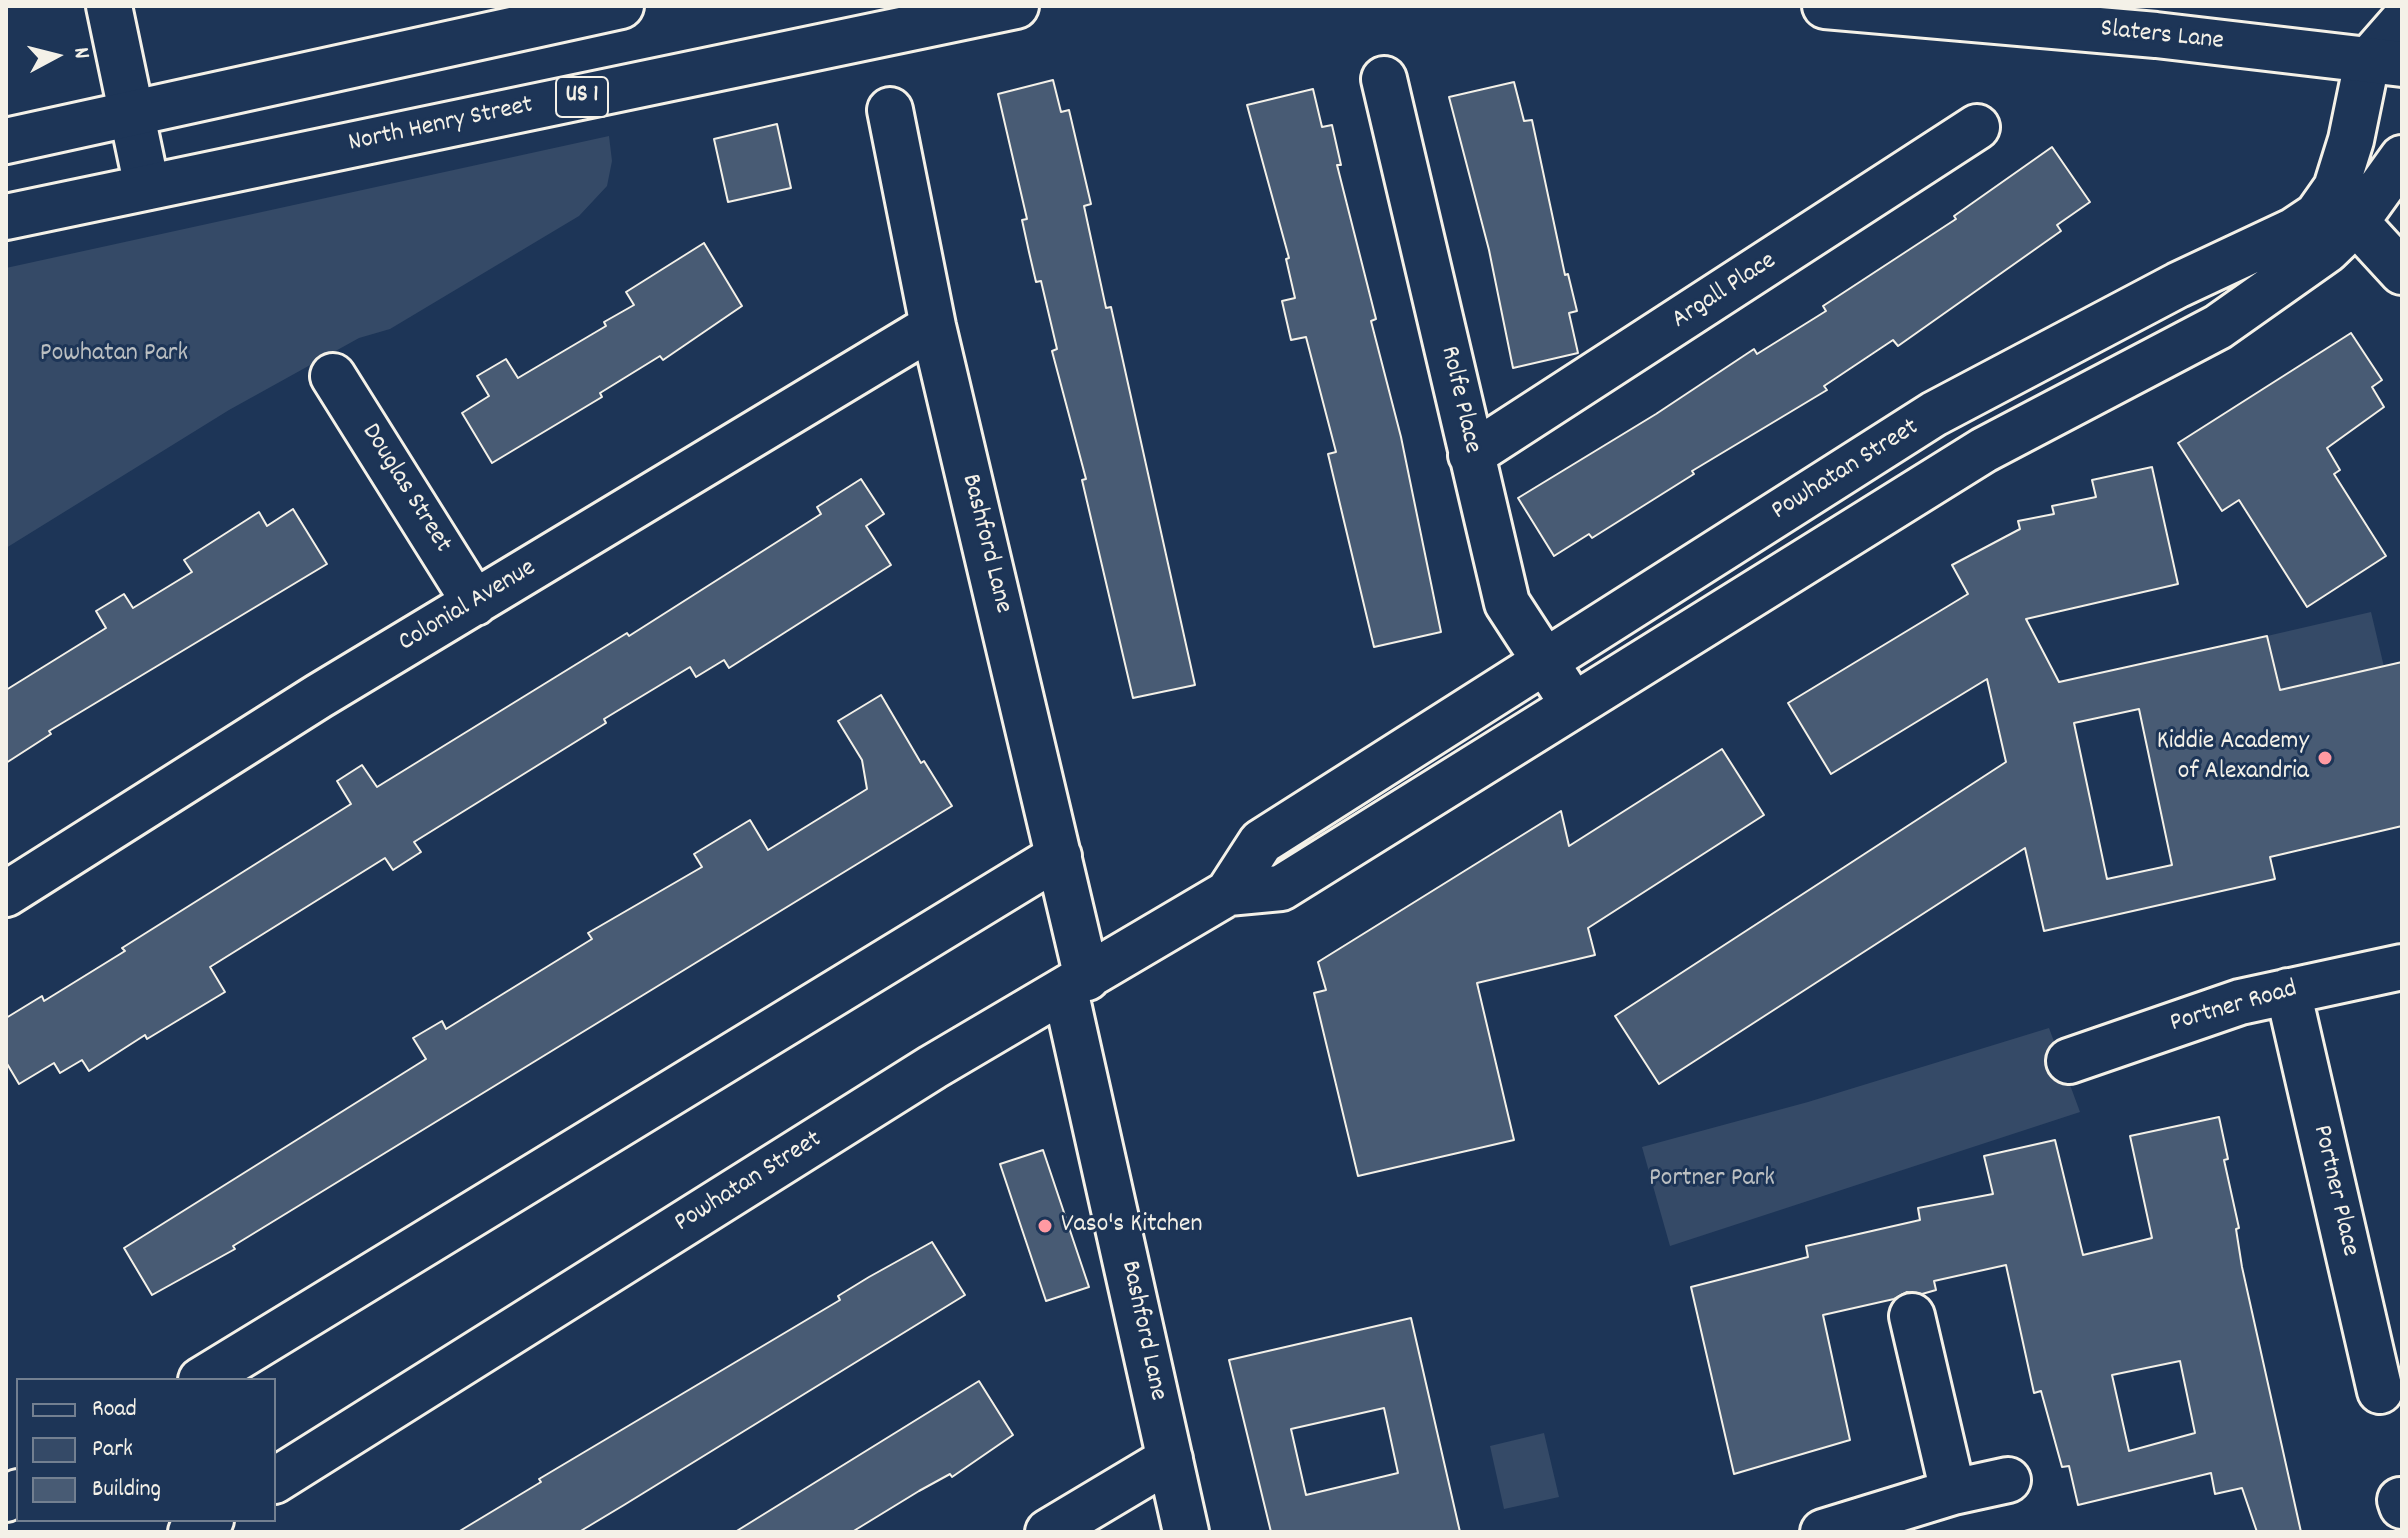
<!DOCTYPE html>
<html>
<head>
<meta charset="utf-8">
<style>
	body { margin:0 }
	#map { position:relative; width:2408px; height:1538px; overflow:hidden; background:#1d3557; font-family:Dekko,sans-serif }
	canvas { display:block }
	.frame { position:absolute; inset:0; border:8px solid #f4f1e8; pointer-events:none }
	.legend { position:absolute; left:16px; top:1378px; width:260px; height:144px; box-sizing:border-box; background:#1d3557; border:2px solid #738091; margin:0; padding:10px 14px; list-style:none; font-size:24px; color:#f4f1e8 }
	.legend li { display:flex; align-items:center; gap:16px; height:40px }
	.legend b { width:40px; border:2px solid #738091 }
	.north { position:absolute; left:16px; top:16px; width:80px; height:80px; -webkit-text-stroke:6px #1d3557; paint-order:stroke; rotate:83deg; font-size:22px; font-weight:700; line-height:32px; text-align:center; color:#f4f1e8 }
	.north::after { content:''; display:block; margin:auto; width:28px; height:36px; background:#f4f1e8; clip-path:polygon(50% 0,100% 100%,50% 72%,0 100%) }
</style>
</head>
<body>
<div id="map">
<canvas width="2408" height="1538"></canvas>
<div class="frame"></div>
<ul class="legend">
<li><b style="height:10px;background:#1d3557"></b>Road</li>
<li><b style="height:22px;background:#354a67"></b>Park</li>
<li><b style="height:22px;background:#485b74"></b>Building</li>
</ul>
<div class="north">N</div>
</div>
<script>
const context = document.querySelector('canvas').getContext('2d');
context.lineJoin = 'round';
function fill(path, color) {
  context.fillStyle = color;
  context.fill(path, 'evenodd');
}
function poly(rows) {
  const path = new Path2D();
  for (const r of rows) {
    path.moveTo(r[0], r[1]);
    for (let i = 2; i < r.length; i += 2) path.lineTo(r[i], r[i + 1]);
  }
  return path;
}
function strokePath(path, color, width, dash) {
  context.strokeStyle = color;
  context.lineWidth = width;
  context.lineCap = dash ? 'butt' : 'round';
  context.setLineDash(dash || []);
  context.stroke(path);
}
function drawText(font, color, halo, rows, align = 'center') {
  context.font = font + ' Dekko,sans-serif';
  context.lineWidth = 6;
  context.setLineDash([]);
  context.textBaseline = 'middle';
  context.strokeStyle = halo;
  context.fillStyle = color;
  for (const [text, x, y, turn = 0] of rows) {
    context.save();
    context.translate(x, y);
    context.rotate((+turn || 0) * Math.PI / 180);
    context.textAlign = isNaN(turn) ? turn : align;
    if (halo) context.strokeText(text, 0, 0);
    context.fillText(text, 0, 0);
    context.restore();
  }
}
const green = poly([
	[609,136,612,161,607,186,579,216,390,329,359,338,229,410,6,548,6,268],
	[2371,612,2384,667,2279,690,2267,636],
	[2049,1028,2080,1112,1670,1246,1642,1147,1808,1102],
	[1544,1433,1559,1497,1504,1509,1490,1446]
]);
const building = poly([
	[1053,80,1061,112,1069,110,1091,204,1084,206,1106,308,1111,307,1195,685,1133,698,1082,480,1086,479,1052,351,1057,349,1041,281,1036,282,1029,252,1022,220,1027,219,998,94,1053,80],
	[1514,82,1524,121,1532,120,1565,275,1568,274,1577,311,1569,313,1578,353,1513,368,1489,250,1449,97,1514,82],
	[1313,89,1322,127,1332,125,1341,165,1337,165,1376,319,1371,321,1401,437,1441,632,1374,647,1328,454,1336,452,1306,337,1291,340,1282,301,1295,298,1286,259,1289,258,1247,105,1313,89],
	[777,124,791,188,728,202,714,139,777,124],
	[2052,147,2090,202,2057,225,2061,231,1898,346,1893,340,1824,386,1827,390,1692,471,1694,474,1592,538,1589,534,1554,556,1518,498,1656,414,1754,349,1757,354,1826,311,1823,306,1956,219,1954,216,2052,147],
	[704,243,742,306,663,360,660,356,600,393,602,397,492,463,462,413,489,396,477,376,506,359,518,378,606,326,604,322,634,305,626,292,704,243],
	[2351,333,2382,380,2372,387,2384,407,2327,448,2340,470,2334,474,2386,556,2307,607,2239,500,2222,511,2178,443,2351,333],
	[2152,467,2178,584,2026,619,2059,682,2267,636,2280,690,2402,662,2402,826,2270,857,2275,879,2044,931,2025,848,1659,1084,1615,1016,2006,762,1987,679,1831,774,1788,703,1968,594,1952,565,2020,529,2018,521,2054,514,2052,506,2096,497,2092,480,2152,467],
	[2139,709,2172,865,2107,879,2074,723,2139,709],
	[861,479,884,514,866,526,891,565,729,668,724,660,696,677,690,667,604,719,606,723,414,842,421,852,393,870,385,858,210,967,225,992,147,1039,145,1035,89,1071,82,1060,60,1073,54,1063,19,1084,6,1062,6,1018,42,996,44,1001,125,951,122,948,351,804,337,781,362,765,377,787,627,633,629,636,821,514,817,507,861,479],
	[293,509,327,564,49,731,51,734,6,763,6,690,106,628,96,611,124,594,133,608,192,572,184,560,259,512,267,526,293,509],
	[881,695,921,763,924,761,952,806,233,1246,235,1249,152,1295,124,1248,426,1059,413,1038,442,1021,446,1029,592,939,588,933,702,867,694,854,750,820,768,850,867,789,862,760,838,721,881,695],
	[1722,749,1764,815,1588,928,1595,955,1477,983,1514,1140,1358,1176,1314,993,1326,990,1318,962,1561,811,1569,846,1722,749],
	[2219,1117,2228,1159,2224,1160,2239,1228,2236,1229,2242,1267,2301,1532,2257,1532,2242,1488,2215,1494,2211,1473,2078,1505,2069,1466,2062,1467,2041,1391,2034,1393,2006,1265,1934,1281,1936,1290,1922,1294,1907,1292,1894,1299,1823,1315,1850,1440,1734,1474,1691,1287,1808,1257,1806,1246,1920,1220,1918,1208,1993,1194,1984,1156,2055,1140,2083,1255,2152,1238,2130,1136,2219,1117],
	[2180,1361,2195,1433,2129,1451,2112,1375,2180,1361],
	[1043,1150,1089,1287,1046,1301,1000,1164,1043,1150],
	[932,1242,965,1295,624,1505,579,1532,458,1532,541,1482,539,1479,840,1300,838,1296,869,1277,932,1242],
	[1411,1318,1460,1532,1271,1532,1229,1360,1411,1318],
	[1384,1408,1398,1473,1306,1495,1291,1429,1384,1408],
	[979,1381,1013,1435,952,1477,950,1474,919,1491,852,1532,735,1532,979,1381]
]);
const minor = poly([
	[109,6,147,187],
	[1384,79,1507,603,1561,686],
	[890,110,933,326,1087,978],
	[2332,205,2356,222,2402,272],
	[333,376,475,603],
	[1471,455,1977,127],
	[1228,893,1281,888,1984,450,2218,327,2327,250,2356,222,2402,158],
	[6,894,319,696,933,326],
	[1065,990,1186,1532],
	[2288,991,2380,1391],
	[2069,1061,2240,1002,2402,967],
	[201,1380,1059,856],
	[274,1481,933,1067,1228,893,1261,842,1934,414,2178,285,2293,231,2317,215,2336,188,2351,140,2367,62,2402,22],
	[1953,1492,2008,1480],
	[6,1499,18,1492],
	[2400,1500,2402,1506],
	[191,1532,211,1520],
	[1048,1532,1170,1459],
	[1823,1532,1953,1492,1912,1316]
]);
const major = poly([
	[1825,6,2156,35,2402,64]
]);
const highway = poly([
	[6,141,621,6],
	[6,217,1016,6]
]);
const markers = [
	[2325,758,8,"#ff9aa2"],
	[1045,1226,8,"#ff9aa2"]
];
const shields = [
	[582,97,52]
];
const shieldNames = [
	["US 1",582,97]
];
const streetNames = [
	["Slaters Lane",2162,37,6],
	["North Henry Street",441,126,-12],
	["Argall Place",1725,292,-33],
	["Rolfe Place",1459,400,77],
	["Powhatan Street",1846,471,-32],
	["Douglas Street",405,489,58],
	["Bashford Lane",985,544,76],
	["Colonial Avenue",468,607,-31],
	["Portner Road",2234,1008,-16],
	["Powhatan Street",749,1183,-32],
	["Portner Place",2334,1191,77],
	["Bashford Lane",1142,1331,78]
];
const parkNames = [
	["Powhatan Park",114,355],
	["Portner Park",1712,1180]
];
const poiNames = [
	["Kiddie Academy",2309,743],
	["of Alexandria",2309,773],
	["Vaso's Kitchen",1061,1226,"left"]
];
fill(green, '#354a67');
fill(building, '#485b74');
strokePath(building, '#f4f1e8', 2);
strokePath(minor, '#f4f1e8', 50);
strokePath(major, '#f4f1e8', 50);
strokePath(highway, '#f4f1e8', 50);
strokePath(minor, '#1d3557', 44);
strokePath(major, '#1d3557', 44);
strokePath(highway, '#1d3557', 44);
for (const [x, y, r, color] of markers) {
  const dot = new Path2D();
  dot.arc(x, y, r, 0, 2 * Math.PI);
  context.fillStyle = color;
  context.fill(dot);
  strokePath(dot, '#1d3557', 3);
}
for (const [x, y, w] of shields) {
  const box = new Path2D();
  box.roundRect(x - w / 2, y - 20, w, 40, 6);
  context.fillStyle = '#1d3557';
  context.fill(box);
  strokePath(box, '#f4f1e8', 2);
}
drawText('bold 24px', '#f4f1e8', null, shieldNames);
drawText('26px', '#f4f1e8', '#1d3557', streetNames);
drawText('26px', '#bbbfc1', '#1d3557', parkNames);
drawText('26px', '#f4f1e8', '#1d3557', poiNames, 'right');
</script>
</body>
</html>
